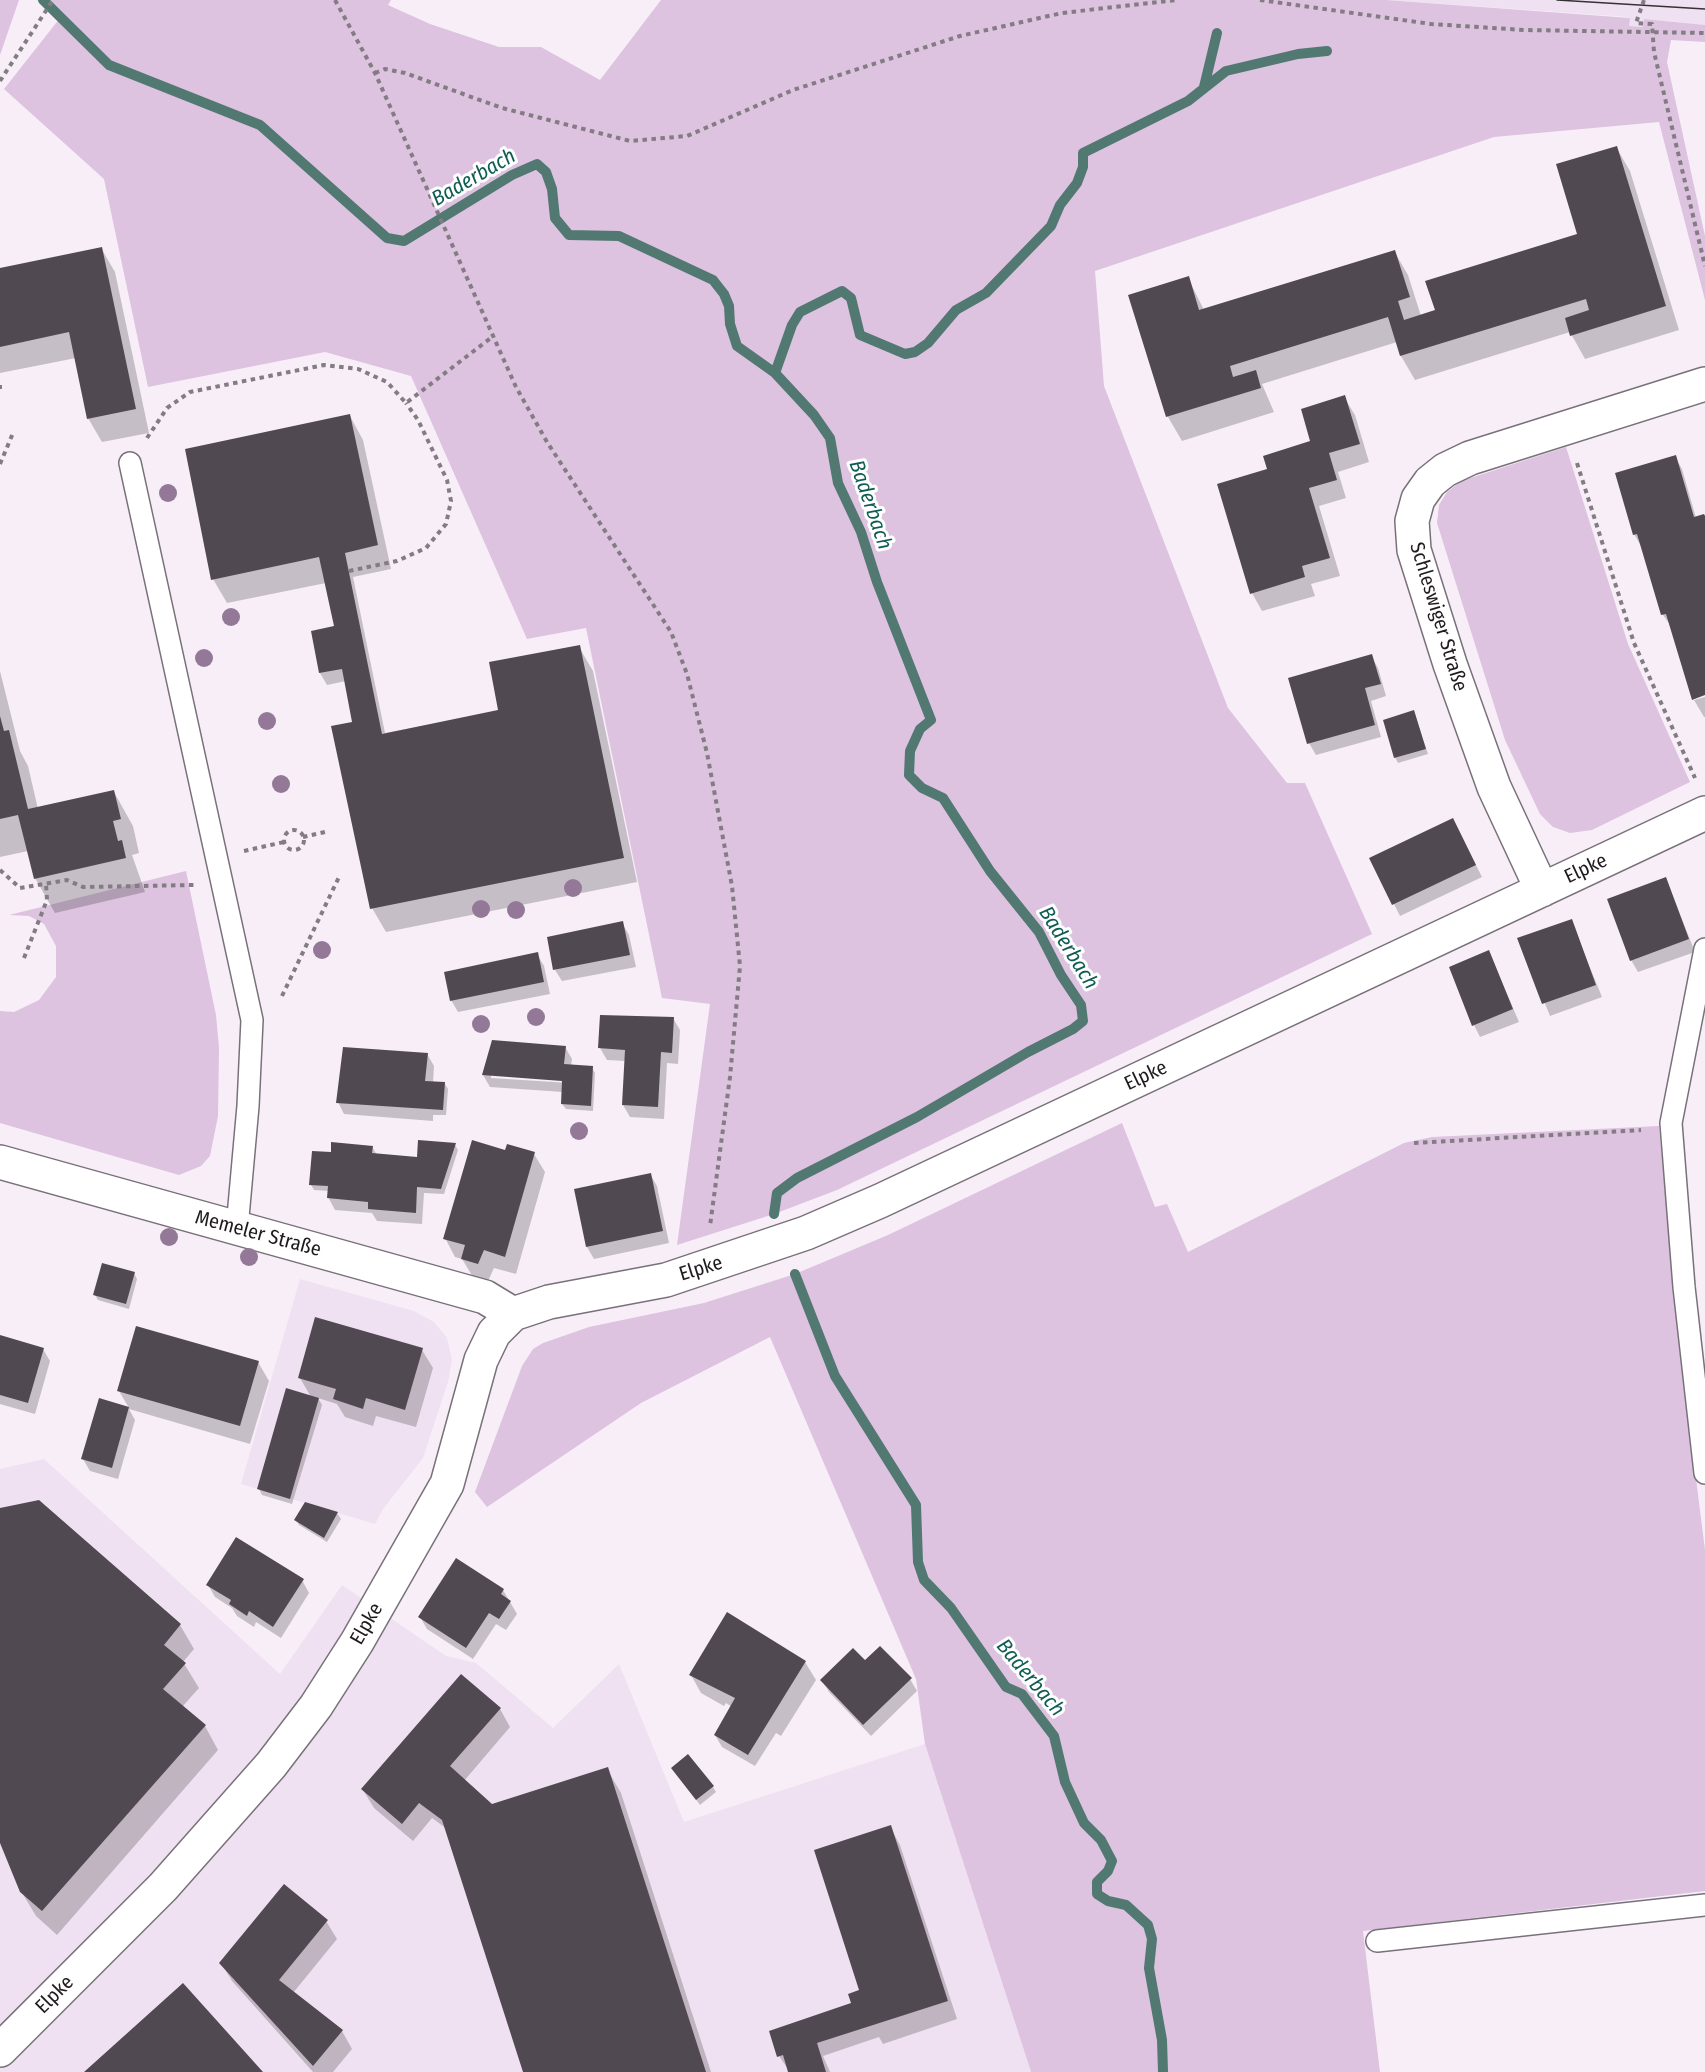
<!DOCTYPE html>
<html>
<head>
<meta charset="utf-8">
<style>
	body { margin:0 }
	canvas { display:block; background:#f7eef8 }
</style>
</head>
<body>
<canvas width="1705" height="2072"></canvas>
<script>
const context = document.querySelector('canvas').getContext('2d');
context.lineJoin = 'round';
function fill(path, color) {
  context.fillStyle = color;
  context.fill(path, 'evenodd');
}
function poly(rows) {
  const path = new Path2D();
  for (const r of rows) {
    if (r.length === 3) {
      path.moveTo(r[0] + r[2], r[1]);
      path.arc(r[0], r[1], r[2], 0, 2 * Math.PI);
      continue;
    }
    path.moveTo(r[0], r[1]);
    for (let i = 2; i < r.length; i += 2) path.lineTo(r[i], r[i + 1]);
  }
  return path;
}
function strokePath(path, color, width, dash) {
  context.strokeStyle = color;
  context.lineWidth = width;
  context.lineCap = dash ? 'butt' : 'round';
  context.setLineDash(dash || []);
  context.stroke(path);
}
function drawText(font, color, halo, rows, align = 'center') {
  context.font = font + ' "Fira Sans Condensed",sans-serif';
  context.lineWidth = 6;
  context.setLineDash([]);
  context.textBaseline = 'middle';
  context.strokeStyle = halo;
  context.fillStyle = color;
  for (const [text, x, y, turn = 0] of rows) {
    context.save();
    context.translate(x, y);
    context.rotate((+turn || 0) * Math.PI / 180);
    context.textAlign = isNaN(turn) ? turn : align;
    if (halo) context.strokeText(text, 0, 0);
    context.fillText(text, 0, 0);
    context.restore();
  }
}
const built = poly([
	[1386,0,1705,0,1705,25,1644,19,1643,27,1629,26,1629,17],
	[300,1279,414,1311,434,1322,447,1338,452,1360,448,1382,423,1458,383,1509,375,1524,241,1484],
	[44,1459,280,1674,342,1585,446,1656,476,1663,553,1728,619,1664,684,1822,925,1744,1031,2072,0,2072,0,1469]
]);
const green = poly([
	[0,0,19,0,0,55],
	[37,0,391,0,388,5,430,24,499,47,541,47,600,80,661,0,1386,0,1630,18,1629,26,1643,27,1644,19,1705,25,1705,42,1671,40,1667,62,1705,236,1705,300,1659,122,1494,137,1095,271,1104,386,1228,708,1287,783,1305,783,1372,934,837,1190,774,1214,677,1245,710,1004,662,998,586,628,527,639,411,376,325,352,148,387,104,179,4,89,60,18],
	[1566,447,1628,644,1690,782,1592,830,1570,833,1553,827,1540,814,1505,740,1437,523,1439,505,1447,492,1461,481],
	[186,871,216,1015,219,1048,218,1116,210,1156,201,1166,179,1175,0,1123,0,1011,14,1012,39,1000,56,977,56,946,44,924,29,916,9,915],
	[1122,1123,1155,1207,1167,1204,1188,1252,1404,1143,1432,1137,1659,1126,1678,1336,1705,1550,1705,1891,1363,1931,1380,2072,1031,2072,925,1744,916,1679,770,1337,641,1403,487,1507,475,1492,522,1366,533,1349,543,1343,589,1327,704,1303,795,1274,888,1235]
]);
const shadow = poly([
	[1616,147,1630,171,1679,330,1585,359,1570,332,1415,380,1401,356,1397,342,1262,384,1274,412,1182,441,1168,417,1130,296,1188,278,1204,310,1394,251,1408,275,1421,316,1437,311,1579,235],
	[101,248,115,272,149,433,102,442,88,418,76,358,0,373,0,270],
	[1344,397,1355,415,1369,462,1338,472,1346,498,1319,506,1340,576,1311,584,1315,596,1262,611,1252,593,1269,470,1312,442],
	[350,416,363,440,391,569,353,577,385,733,500,711,579,647,593,671,637,882,386,932,372,908,356,731,346,681,327,685,320,673,313,633,335,627,326,583,227,603,213,579],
	[1675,457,1682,469,1696,518,1705,518,1705,694,1671,626,1663,615,1641,546,1634,534],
	[1371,656,1378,668,1386,696,1371,701,1381,737,1316,755,1309,743],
	[0,671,20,751,28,766,38,809,114,792,133,826,139,853,132,855,145,892,55,913,35,878,28,851,0,857],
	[1705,697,1705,717,1704,717,1694,700],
	[1414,712,1428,754,1398,763,1395,757],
	[1459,831,1482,877,1400,916,1371,858],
	[1666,879,1695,952,1638,972,1631,960],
	[1571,921,1602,997,1550,1016,1519,939],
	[622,923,629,935,636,967,562,981,555,970],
	[1489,952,1519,1022,1480,1037,1474,1025],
	[537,954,544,966,550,994,458,1012,451,1000],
	[673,1018,680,1030,678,1064,667,1063,664,1119,630,1117,623,1105,626,1061,607,1060,600,1048],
	[565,1047,572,1059,571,1066,592,1068,595,1073,593,1111,566,1109,562,1104,563,1092,490,1087,483,1075],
	[491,1074,570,1080,570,1083,491,1078],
	[427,1054,434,1066,433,1083,445,1084,448,1089,446,1115,433,1115,433,1121,344,1114,338,1102],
	[455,1145,458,1150,444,1194,424,1193,422,1224,377,1221,372,1213,335,1210,328,1197,329,1191,314,1190,311,1185,332,1154,372,1147,377,1155,418,1158],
	[506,1152,534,1154,545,1172,516,1274,494,1268,488,1281,473,1277,462,1259,455,1257,445,1238],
	[650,1174,657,1186,669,1243,594,1259,587,1247],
	[134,1273,137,1279,129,1309,98,1300,95,1295],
	[0,1337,43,1349,50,1361,35,1414,0,1404],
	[422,1350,433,1368,416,1427,376,1416,373,1426,345,1417,337,1404,318,1398,322,1405,292,1504,262,1495,259,1489,311,1397,300,1378],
	[258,1362,269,1381,250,1444,129,1409,135,1420,118,1479,90,1471,83,1459,100,1400,129,1408,119,1391],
	[39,1502,180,1625,194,1649,183,1662,199,1688,182,1707,205,1726,218,1750,57,1935,36,1916,21,1891,0,1839,0,1510],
	[305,1504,337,1513,341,1519,327,1542,299,1525,296,1520],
	[302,1580,309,1593,281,1638,256,1622,254,1627,237,1616,232,1608,215,1597,208,1585],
	[503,1590,517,1614,506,1630,496,1624,473,1659,427,1629,420,1617],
	[805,1662,816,1680,781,1736,776,1733,755,1766,722,1747,715,1735,732,1707,726,1703,724,1706,701,1693,691,1675],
	[865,1662,910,1679,917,1691,871,1736,829,1692,822,1680],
	[500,1709,510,1727,464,1781,492,1805,607,1769,621,1793,711,2072,525,2072,447,1829,432,1818,413,1841,374,1808,363,1790],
	[673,1769,713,1787,716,1792,700,1805],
	[890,1827,900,1845,957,2019,883,2044,879,2037,823,2056,830,2072,790,2072,779,2056,862,1997],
	[326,1921,337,1939,293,1993,342,2031,352,2049,333,2072,313,2072,232,1981,221,1963]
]);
const stream = poly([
	[43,0,109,65,260,125,387,238,404,241,512,175,537,164,546,172,552,189,555,218,569,235,619,236,713,280,724,294,729,306,730,324,737,346,775,373,814,415,830,438,838,483,861,532,877,582,931,720,920,729,910,751,909,775,922,788,943,798,990,871,1039,932,1061,975,1081,1005,1083,1021,1073,1029,1028,1052,917,1117,797,1178,777,1193,774,1214],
	[1204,87,1217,33],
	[775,373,792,325,800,312,842,291,851,298,860,335,905,354,915,352,928,343,956,310,986,293,1051,226,1060,205,1077,183,1083,167,1083,153,1188,101,1226,71,1298,54,1327,51],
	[795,1274,835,1376,916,1505,918,1562,924,1580,951,1608,1006,1687,1022,1694,1054,1736,1065,1782,1084,1823,1101,1840,1112,1861,1108,1871,1097,1882,1097,1894,1108,1901,1126,1905,1148,1925,1152,1939,1149,1968,1162,2040,1163,2072]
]);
const building = poly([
	[1617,146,1666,306,1570,336,1565,318,1589,310,1586,299,1400,356,1388,317,1230,366,1233,377,1256,370,1261,388,1166,417,1128,295,1189,276,1199,310,1395,250,1410,297,1398,301,1404,320,1435,310,1425,281,1577,234,1556,164],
	[102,247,136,409,87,419,69,332,0,347,0,268],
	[1345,395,1360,444,1329,453,1337,480,1309,488,1330,558,1302,566,1305,577,1250,594,1217,484,1267,469,1263,456,1310,441,1301,409],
	[350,414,378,545,345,553,382,734,498,710,489,662,580,645,624,858,370,909,331,726,352,722,342,669,319,673,311,631,334,626,319,557,211,580,185,449],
	[1676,455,1694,517,1704,514,1705,516,1705,695,1692,700,1666,614,1661,615,1637,534,1633,535,1615,473],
	[1372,654,1381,684,1365,688,1375,725,1307,744,1288,678],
	[1414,710,1426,749,1394,758,1383,720],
	[0,716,4,731,9,730,28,809,114,790,121,819,113,821,118,841,122,840,126,858,34,879,18,815,0,819],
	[1453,818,1476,865,1392,905,1369,858],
	[1666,877,1689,939,1630,961,1607,899],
	[1572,919,1596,985,1542,1004,1517,938],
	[623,921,630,955,553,970,547,937],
	[1489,950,1513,1009,1472,1026,1449,967],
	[538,952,544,982,450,1001,444,972],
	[600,1015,674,1017,672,1053,661,1052,658,1107,622,1105,625,1050,598,1048],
	[492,1040,566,1046,564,1064,593,1066,591,1106,561,1104,562,1081,482,1075],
	[343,1047,428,1053,425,1081,445,1082,443,1110,336,1103],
	[418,1140,456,1143,441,1189,417,1187,416,1213,368,1209,368,1202,327,1198,328,1186,309,1185,312,1151,331,1152,331,1142,373,1146,372,1153,417,1157],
	[472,1140,505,1150,507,1144,535,1152,505,1257,484,1250,478,1264,461,1259,465,1245,443,1239],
	[651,1173,663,1231,586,1247,574,1189],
	[102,1263,135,1272,126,1304,93,1295],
	[315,1317,423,1348,405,1410,366,1398,363,1409,333,1399,336,1389,298,1378],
	[136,1326,259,1361,240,1426,117,1391],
	[0,1335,44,1348,28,1403,0,1395],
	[286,1388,319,1398,290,1499,257,1489],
	[99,1398,129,1407,112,1468,81,1459],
	[39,1500,181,1624,164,1645,186,1663,163,1689,206,1725,42,1911,20,1892,0,1843,0,1508],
	[305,1502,338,1512,324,1538,294,1520],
	[236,1537,304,1579,273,1627,249,1611,247,1616,229,1604,231,1600,206,1585],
	[456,1558,504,1589,501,1594,511,1601,499,1619,489,1613,466,1648,418,1617],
	[727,1612,806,1661,748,1755,714,1735,735,1698,689,1675],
	[880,1646,912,1678,863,1725,820,1680,853,1648,865,1660],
	[461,1674,501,1708,450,1766,492,1804,608,1767,706,2072,523,2072,442,1820,419,1803,402,1824,361,1789],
	[688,1754,714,1786,696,1800,671,1768],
	[891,1825,948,2001,817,2043,826,2072,788,2072,783,2055,777,2057,769,2031,851,2003,848,1994,859,1990,814,1850],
	[284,1884,328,1920,279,1980,343,2030,313,2066,219,1963],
	[183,1983,263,2072,84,2072]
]);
const path = poly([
	[335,0,375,73,516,387,547,442,671,632,687,674,707,753,732,886,740,966,730,1077,710,1226],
	[1260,0,1431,24,1524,30,1705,33],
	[1644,0,1636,23,1652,24,1654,52,1705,266],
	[375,73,385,69,405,73,502,108,630,141,687,136,793,90,960,36,1062,13,1176,0],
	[0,81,53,0],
	[0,387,2,387],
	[147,438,167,408,190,392,324,365,358,369,387,382,406,403,492,337],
	[1577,463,1634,643,1695,778],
	[0,464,13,433],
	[349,571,397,561,426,548,446,524,451,501,447,480,418,420,406,403],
	[294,840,10],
	[303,837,329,831],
	[244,851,284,842],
	[0,870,20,888,67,880,83,887,194,885],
	[24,958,47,900,46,884],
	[282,996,339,877],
	[1414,1143,1641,1130]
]);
const lane = poly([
	[130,463,252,1020,248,1106,237,1228],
	[1705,949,1671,1123,1684,1287,1705,1473],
	[1377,1941,1705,1905]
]);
const street = poly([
	[1542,890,1494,787,1450,664,1414,550,1412,521,1418,499,1430,482,1445,470,1470,458,1705,384],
	[0,1162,485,1297,513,1314],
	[0,2050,163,1887,271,1765,316,1706,357,1642,447,1484,481,1360,494,1333,513,1314,549,1302,666,1280,806,1233,880,1201,1705,813]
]);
const tram = poly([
	[1557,0,1705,9]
]);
const trees = [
	[168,493],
	[231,617],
	[204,658],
	[267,721],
	[281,784],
	[573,888],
	[481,909],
	[516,910],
	[322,950],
	[536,1017],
	[481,1024],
	[579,1131],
	[169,1237],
	[249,1257]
];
const streetNames = [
	["Schleswiger Straße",1438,617,73],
	["Elpke",1586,869,-25],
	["Elpke",1146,1076,-25],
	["Memeler Straße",258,1234,15],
	["Elpke",701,1269,-17],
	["Elpke",367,1624,-60],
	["Elpke",55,1995,-45]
];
const waterNames = [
	["Baderbach",474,178,-30],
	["Baderbach",870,505,71],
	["Baderbach",1068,948,58],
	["Baderbach",1030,1678,50]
];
fill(built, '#efe1f1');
fill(green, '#ddc3e0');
fill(shadow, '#0003');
strokePath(stream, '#527872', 10);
fill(building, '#514951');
strokePath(lane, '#79717a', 24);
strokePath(street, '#79717a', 36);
strokePath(path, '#837c83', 4, [4.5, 4.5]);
strokePath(lane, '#fff', 21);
strokePath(street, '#fff', 33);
strokePath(tram, '#353135', 1.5);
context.fillStyle = '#937997';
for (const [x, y] of trees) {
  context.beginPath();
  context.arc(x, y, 9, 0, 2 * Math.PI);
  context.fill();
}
drawText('20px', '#1e1a1e', '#fefefe', streetNames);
drawText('italic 21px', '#0e5d52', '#fefefe', waterNames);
</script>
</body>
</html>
